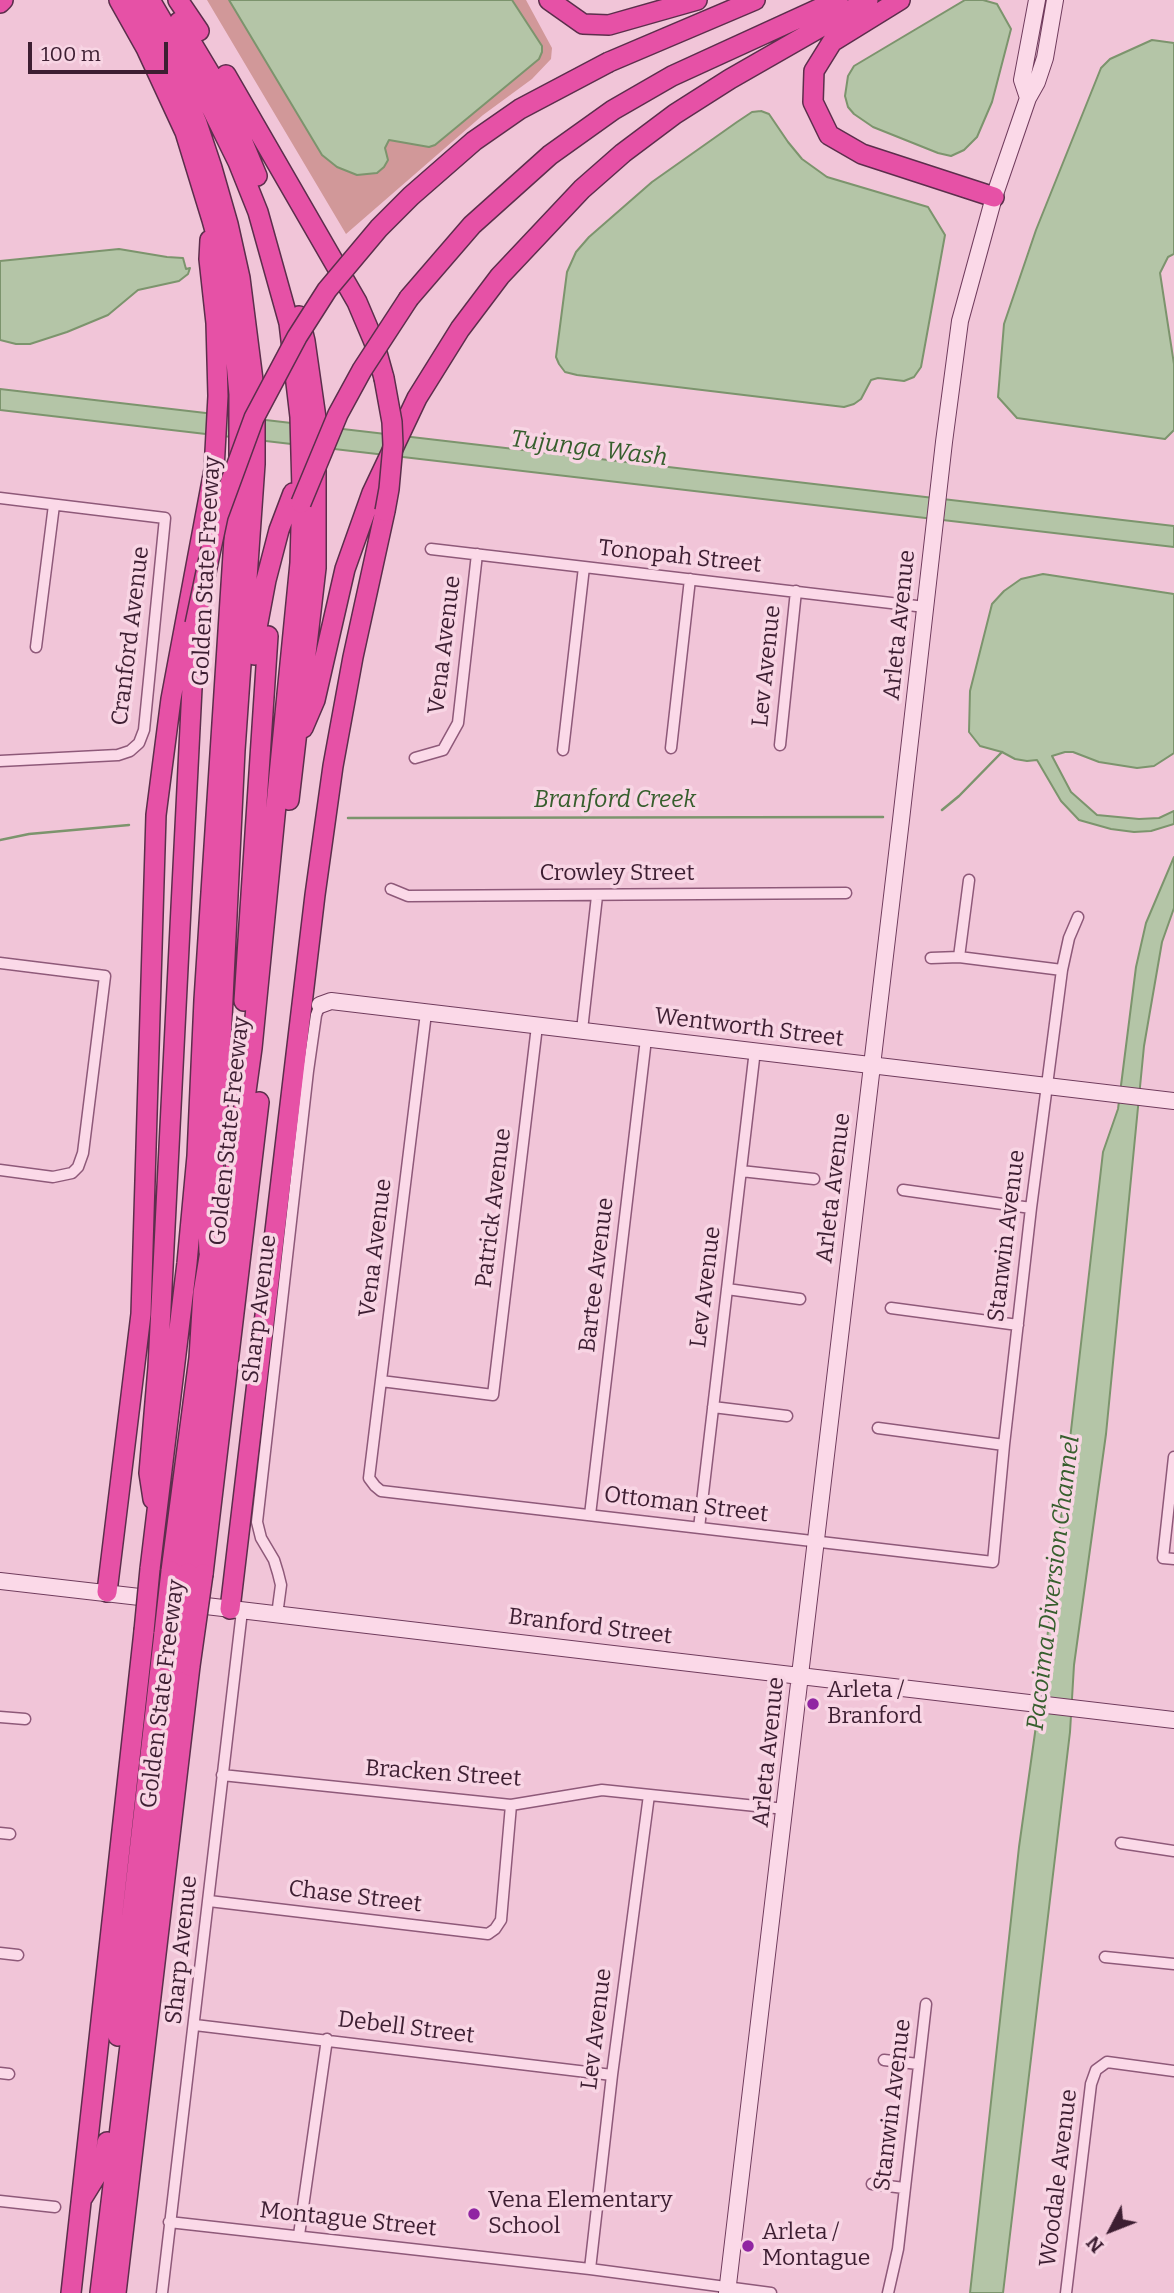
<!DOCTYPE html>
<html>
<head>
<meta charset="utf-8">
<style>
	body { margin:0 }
	#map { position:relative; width:1174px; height:2293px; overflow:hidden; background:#f1c5d8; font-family:Bitter,serif }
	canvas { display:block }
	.north { position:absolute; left:1076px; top:2195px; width:70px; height:70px; -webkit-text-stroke:5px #f8d5e4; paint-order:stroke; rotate:228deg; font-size:19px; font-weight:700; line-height:28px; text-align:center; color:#3d1e32 }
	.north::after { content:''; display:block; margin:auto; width:24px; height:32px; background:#3d1e32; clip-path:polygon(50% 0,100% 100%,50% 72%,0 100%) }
	.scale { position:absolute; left:28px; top:42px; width:140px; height:32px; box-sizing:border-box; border:4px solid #3d1e32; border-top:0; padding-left:9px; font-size:21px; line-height:24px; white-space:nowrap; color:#3d1e32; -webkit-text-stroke:5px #f8d5e4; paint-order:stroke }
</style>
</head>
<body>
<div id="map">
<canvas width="1174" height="2293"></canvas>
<div class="north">N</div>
<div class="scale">100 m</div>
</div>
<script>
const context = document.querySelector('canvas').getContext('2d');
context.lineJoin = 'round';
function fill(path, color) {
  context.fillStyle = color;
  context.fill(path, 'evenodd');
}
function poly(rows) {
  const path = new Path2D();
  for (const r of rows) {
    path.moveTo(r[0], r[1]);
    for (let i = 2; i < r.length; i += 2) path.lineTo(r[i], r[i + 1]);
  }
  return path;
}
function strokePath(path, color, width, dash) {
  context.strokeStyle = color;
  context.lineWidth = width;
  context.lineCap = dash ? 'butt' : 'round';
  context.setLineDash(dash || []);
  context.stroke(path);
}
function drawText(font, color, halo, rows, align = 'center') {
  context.font = font + ' Bitter,serif';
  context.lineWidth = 7;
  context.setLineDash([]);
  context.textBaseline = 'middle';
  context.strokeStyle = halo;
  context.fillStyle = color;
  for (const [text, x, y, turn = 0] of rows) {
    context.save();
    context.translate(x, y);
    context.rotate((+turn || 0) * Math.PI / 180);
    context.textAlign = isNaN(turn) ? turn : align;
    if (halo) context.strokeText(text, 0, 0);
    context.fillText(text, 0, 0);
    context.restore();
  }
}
const green = poly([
	[207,0,526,0,552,48,551,59,532,79,483,115,346,234]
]);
const water = poly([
	[229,0,512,0,542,46,542,52,539,59,435,145,429,147,389,140,385,148,388,160,384,167,377,173,357,175,337,167,322,155,229,0],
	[965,0,983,0,997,4,1011,29,992,102,977,137,964,150,951,156,938,153,873,127,854,114,848,107,845,96,848,76,854,66,965,0],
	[1152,40,1174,43,1174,254,1168,257,1160,273,1174,364,1174,430,1165,439,1017,418,998,397,1004,324,1036,230,1101,68,1110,59,1152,40],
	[761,111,769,114,788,142,802,159,827,177,928,207,945,235,921,367,914,377,904,381,878,378,871,380,861,399,854,404,844,407,577,375,565,372,559,364,556,357,567,272,576,252,589,237,652,182,737,122,752,112,761,111],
	[119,249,167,257,183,258,186,269,190,268,188,274,179,281,138,290,108,315,67,332,30,344,16,344,0,340,0,261,119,249],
	[0,389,1174,526,1174,547,0,410,0,389],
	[1043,574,1174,594,1174,753,1154,766,1137,768,1099,762,1073,752,1065,752,1052,756,1071,792,1097,815,1139,819,1159,818,1174,811,1174,824,1151,831,1134,832,1111,829,1079,820,1061,801,1037,760,1027,761,1015,759,1002,752,980,746,969,732,970,691,992,604,1004,591,1021,579,1043,574],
	[1174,857,1174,908,1162,942,1144,1046,1106,1434,1074,1665,1070,1732,1003,2293,970,2293,1019,1847,1042,1683,1103,1152,1118,1109,1136,967,1146,923,1174,857]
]);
const stream = poly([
	[942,810,959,796,1002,752],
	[348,818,883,817],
	[0,840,29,834,129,825]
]);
const street = poly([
	[0,498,165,518,144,730,139,743,130,751,118,755,0,761],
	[431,549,925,607],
	[36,647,54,505],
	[780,745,796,591],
	[671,748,690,579],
	[563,750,584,567],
	[415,758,443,750,458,723,477,554],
	[391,889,408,896,846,893],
	[959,957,969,880],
	[931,958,959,957,1062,970],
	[0,963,105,976,83,1153,78,1167,72,1173,53,1177,0,1170],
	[426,1013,369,1478,375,1486,381,1491,993,1562,1004,1445,1031,1208,1062,970,1069,938,1078,917],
	[582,1030,597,896],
	[741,1171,814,1179],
	[903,1190,1031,1208],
	[727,1289,800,1299],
	[891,1308,1018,1325],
	[381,1381,493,1395,537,1026],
	[713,1407,787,1416],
	[878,1428,1004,1445],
	[1174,1457,1163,1558,1174,1559],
	[590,1515,646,1039],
	[699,1528,755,1050],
	[277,1615,281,1585,278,1573,274,1560,261,1538,257,1522,308,1071,316,1015,320,1005],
	[0,1717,25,1719],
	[222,1775,511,1805,602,1790,785,1809],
	[0,1833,10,1834],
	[1121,1843,1174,1851],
	[209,1901,488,1934,495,1929,501,1920,511,1805],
	[0,1953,18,1955],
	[1105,1957,1174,1964],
	[195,2025,612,2075],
	[884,2060,918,2064],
	[0,2073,9,2074],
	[872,2184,904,2188],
	[0,2201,55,2207],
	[169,2222,590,2269,771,2293],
	[299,2235,327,2039],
	[590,2269,612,2075,649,1795],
	[162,2293,242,1611],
	[888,2293,898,2249,926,2004],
	[1066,2293,1091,2084,1096,2070,1107,2062,1174,2071]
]);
const secondary = poly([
	[1028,98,1022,80,1037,0],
	[320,1005,331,1001,1174,1101],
	[0,1581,157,1599],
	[189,1604,1174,1720],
	[727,2293,901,820,944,442,960,321,994,197,1028,98,1037,82,1045,58,1055,0]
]);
const highway = poly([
	[119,0,146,48,185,132,212,220,222,256,230,298,239,394,239,462,204,1000,197,1156,187,1263,150,1569],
	[137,0,175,71,197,123,212,168,228,224,240,278,255,396,255,464,235,750,217,1123,208,1230,209,1252],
	[150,0,202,89,238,162,258,212,289,323,300,417,302,490,300,563,252,1048,230,1207,188,1573],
	[178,0,199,31],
	[549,0,583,24,609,25,697,0],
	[900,0,832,42,814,71,813,102,829,135,862,154,994,197],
	[0,3,3,0],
	[179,22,224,97,257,176],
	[609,62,755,0],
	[226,75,357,302,374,342,384,378],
	[409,298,472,225,550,155,613,110,672,76,838,0],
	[255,655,256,633,266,580,279,530,293,493],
	[303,728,315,700,345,569,372,493,417,398,460,329,500,276,582,189,623,153,675,114,730,79,868,0],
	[289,800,316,568,316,418,305,341,299,316],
	[244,1001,268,636],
	[153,1499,149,1473,158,1367,195,628],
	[171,1571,199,1358,203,1293,212,1239],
	[203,1574,259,1102],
	[107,1592,141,1314,156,815,171,699,214,470,218,396,216,323,209,259,210,240],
	[230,1609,315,895,333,766,353,657,385,511],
	[118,2036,164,1633],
	[83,2197,104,2163,107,2142],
	[71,2293,144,1631],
	[100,2293,176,1665],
	[116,2293,190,1666]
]);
const highwayBridge = poly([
	[384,378,392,422,393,445,389,489,385,511],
	[301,503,338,414,362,370,409,298],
	[195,624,218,516,254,418,297,337,327,290,379,228,411,196,474,141,520,109,609,62],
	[144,1631,150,1569],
	[164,1633,171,1571],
	[176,1665,188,1573],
	[190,1666,203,1574]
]);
const markers = [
	[813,1704,7,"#9025a2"],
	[474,2214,7,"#9025a2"],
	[748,2246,7,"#9025a2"]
];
const streetNames = [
	["Tonopah Street",680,557,6],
	["Golden State Freeway",207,571,-87],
	["Arleta Avenue",900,625,-84],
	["Cranford Avenue",131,636,-83],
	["Vena Avenue",445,645,-83],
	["Lev Avenue",767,666,-84],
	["Crowley Street",617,874],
	["Wentworth Street",749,1028,7],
	["Golden State Freeway",230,1131,-84],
	["Arleta Avenue",834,1188,-83],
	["Patrick Avenue",494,1208,-83],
	["Stanwin Avenue",1007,1236,-83],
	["Vena Avenue",376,1248,-83],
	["Bartee Avenue",597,1275,-83],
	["Lev Avenue",706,1287,-83],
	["Sharp Avenue",260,1309,-83],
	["Ottoman Street",686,1505,7],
	["Branford Street",590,1627,7],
	["Golden State Freeway",163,1694,-83],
	["Arleta Avenue",769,1752,-84],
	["Bracken Street",443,1774,4],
	["Chase Street",355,1897,7],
	["Sharp Avenue",182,1950,-84],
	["Debell Street",406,2028,7],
	["Lev Avenue",597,2029,-83],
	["Stanwin Avenue",893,2105,-83],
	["Woodale Avenue",1059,2178,-83],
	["Montague Street",348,2220,6]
];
const poiNames = [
	["Arleta /",827,1691],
	["Branford",827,1717],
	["Vena Elementary",488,2201],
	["School",488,2227],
	["Arleta /",762,2233],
	["Montague",762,2259]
];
const waterNames = [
	["Tujunga Wash",589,449,7],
	["Branford Creek",615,800],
	["Pacoima Diversion Channel",1054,1583,-83]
];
fill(green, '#d19899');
fill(water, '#b4c5a7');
strokePath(water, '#7c946d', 2);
strokePath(stream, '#7c946d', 2.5);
strokePath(street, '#8e5979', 13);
strokePath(secondary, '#703c5d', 18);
strokePath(highway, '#5c2e4c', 22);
strokePath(street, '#fbd9e8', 10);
strokePath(secondary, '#fbd9e8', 16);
strokePath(highway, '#e651a6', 19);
strokePath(highwayBridge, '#5c2e4c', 22, []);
strokePath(highwayBridge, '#e651a6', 19);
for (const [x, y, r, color] of markers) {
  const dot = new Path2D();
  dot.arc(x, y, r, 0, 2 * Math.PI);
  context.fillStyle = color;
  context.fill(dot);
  strokePath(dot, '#f8d5e4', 2.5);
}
drawText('23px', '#3d1e32', '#f8d5e4', streetNames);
drawText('23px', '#3d1e32', '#f8d5e4', poiNames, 'left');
drawText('italic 24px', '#365e2d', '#f8d5e4', waterNames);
</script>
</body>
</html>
